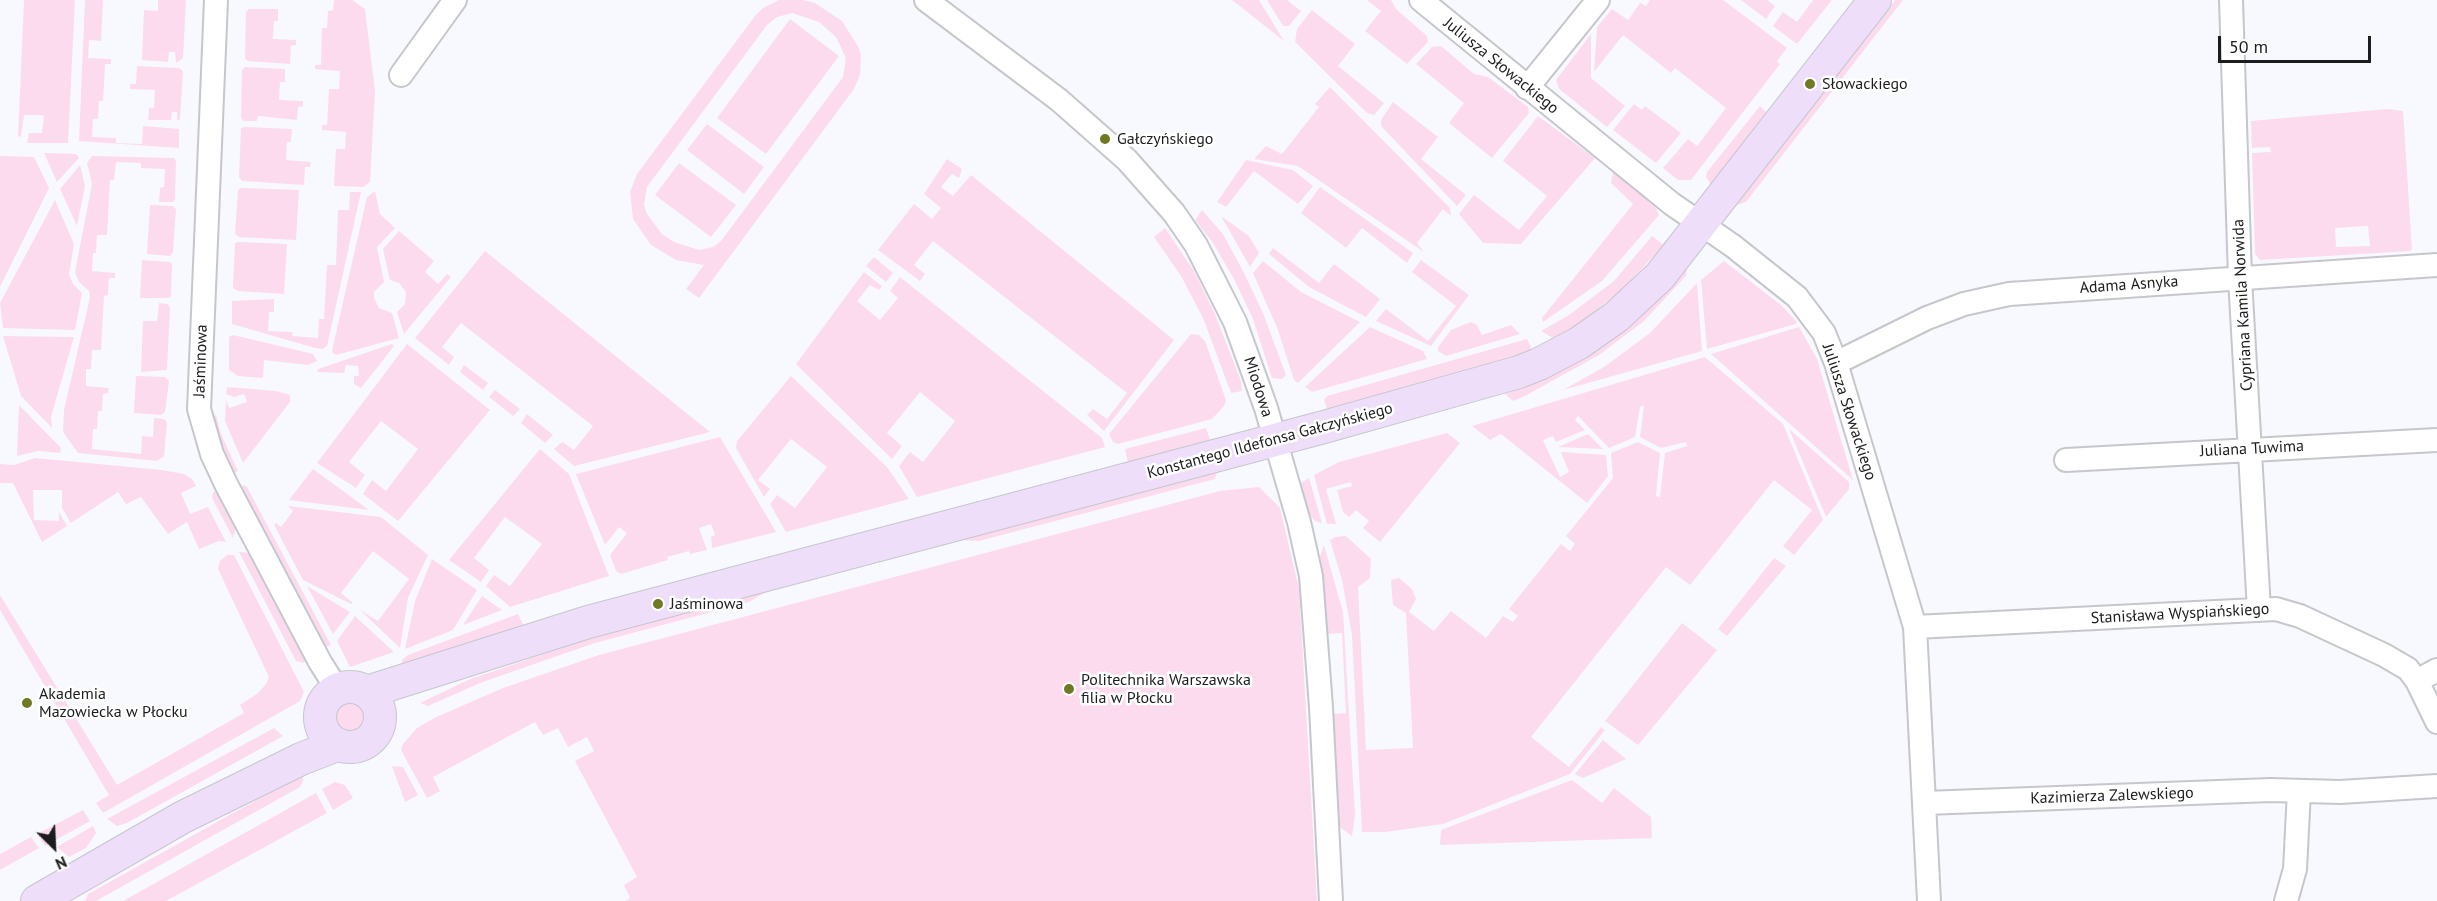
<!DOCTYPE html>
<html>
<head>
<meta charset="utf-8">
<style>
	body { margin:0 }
	#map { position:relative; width:2437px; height:901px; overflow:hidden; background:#f8f9fe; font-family:"PT Sans",sans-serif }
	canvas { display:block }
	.north { position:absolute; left:24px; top:817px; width:60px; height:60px; -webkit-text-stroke:4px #fff; paint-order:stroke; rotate:156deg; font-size:16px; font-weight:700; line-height:24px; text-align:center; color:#1b1c1e }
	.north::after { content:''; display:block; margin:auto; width:21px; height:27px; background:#1b1c1e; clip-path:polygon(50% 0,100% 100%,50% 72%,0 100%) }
	.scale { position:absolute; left:2218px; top:36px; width:153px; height:27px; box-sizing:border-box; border:3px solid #1b1c1e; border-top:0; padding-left:8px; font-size:18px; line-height:21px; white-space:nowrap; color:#1b1c1e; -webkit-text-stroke:4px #fff; paint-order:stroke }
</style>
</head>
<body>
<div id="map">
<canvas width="2437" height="901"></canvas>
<div class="north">N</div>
<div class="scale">50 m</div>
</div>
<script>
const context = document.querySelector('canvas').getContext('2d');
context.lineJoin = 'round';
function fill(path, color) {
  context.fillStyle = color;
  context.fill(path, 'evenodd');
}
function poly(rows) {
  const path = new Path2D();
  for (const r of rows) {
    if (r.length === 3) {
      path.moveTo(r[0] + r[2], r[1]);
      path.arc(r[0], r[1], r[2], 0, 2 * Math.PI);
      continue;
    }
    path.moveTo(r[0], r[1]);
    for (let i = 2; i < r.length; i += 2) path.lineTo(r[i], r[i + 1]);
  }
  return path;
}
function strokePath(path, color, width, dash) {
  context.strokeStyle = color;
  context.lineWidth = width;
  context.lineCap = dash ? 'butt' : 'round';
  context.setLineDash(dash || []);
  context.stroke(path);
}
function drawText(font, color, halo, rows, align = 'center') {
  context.font = font + ' "PT Sans",sans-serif';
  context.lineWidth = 5;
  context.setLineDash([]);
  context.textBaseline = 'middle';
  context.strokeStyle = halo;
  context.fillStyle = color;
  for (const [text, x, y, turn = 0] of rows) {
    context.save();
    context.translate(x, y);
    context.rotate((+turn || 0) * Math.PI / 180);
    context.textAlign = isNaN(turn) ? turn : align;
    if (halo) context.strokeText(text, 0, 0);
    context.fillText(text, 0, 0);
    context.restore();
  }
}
const green = poly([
	[24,0,75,0,68,143,27,143,29,133,42,133,44,115,24,115,21,136,18,137],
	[85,0,103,0,101,41,89,40,88,58,111,59,111,64,105,64,103,101,99,101,98,119,93,119,92,137,116,138,116,143,142,144,143,126,179,129,179,148,79,141],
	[158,0,186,0,183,58,176,63,175,52,169,52,168,62,142,60,144,10,158,11],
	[334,0,352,0,365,9,375,91,370,182,363,187,334,186,336,149,345,149,346,132,322,130,322,125,327,125,329,89,339,89,340,71,315,69,315,65,321,65,322,28,327,28,328,11,333,10],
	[779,0,803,0,815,3,842,21,858,46,861,55,860,75,854,89,699,298,686,289,704,265,676,260,651,245,633,219,630,192,637,174,755,16,763,8],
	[792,13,819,22,836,37,846,58,843,77,721,241,713,247,699,250,674,242,662,234,647,214,644,205,647,187,767,25,777,17],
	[1232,0,1259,0,1284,41],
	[1267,0,1287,0,1301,11,1289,26,1283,26],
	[1367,0,1391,0,1396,9,1427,36,1428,42,1407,64,1365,31,1381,11],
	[1650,0,1723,0,1787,48,1777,61,1780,64,1691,180,1678,180,1663,168,1688,139,1697,146,1726,108,1675,68,1671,73,1623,35,1594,72,1597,27,1612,9,1628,20,1640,3,1646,6],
	[1741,0,1767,0,1775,6,1766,19],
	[1813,0,1832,0,1797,44,1773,26,1783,12,1797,22],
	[1895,0,1903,0,1746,202,1736,205],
	[249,9,278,9,278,21,274,21,273,39,296,40,296,45,291,46,290,64,248,61,245,58,246,12],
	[1312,10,1355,44,1338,66,1384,103,1374,115,1367,113,1295,42,1297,29],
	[790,19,839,56,766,154,717,118],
	[1591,34,1591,78,1625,106,1607,127,1559,89,1556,80],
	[1441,46,1474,74,1488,77,1528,107,1529,113,1492,158,1449,123,1464,103,1416,64,1432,47],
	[137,66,179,68,183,71,180,119,177,121,177,112,172,112,171,120,148,120,149,108,154,108,155,90,130,89,130,84,136,84],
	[245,67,285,69,285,82,280,82,279,100,303,101,303,106,298,107,297,120,258,116,257,121,244,121,241,118,242,70],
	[1330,87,1450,208,1451,216,1443,209,1417,243,1424,252,1298,166,1254,159,1266,146,1282,154,1319,107,1315,104],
	[1393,102,1438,137,1421,159,1466,195,1457,206,1381,126,1381,120],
	[1634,104,1642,110,1645,106,1681,133,1656,163,1613,130],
	[1760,106,1766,112,1711,185,1706,177,1707,172],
	[2388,109,2403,111,2412,249,2410,251,2260,260,2255,254,2252,153,2271,152,2270,147,2252,148,2251,121],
	[2368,226,2370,246,2336,247,2335,228],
	[1538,116,1595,158,1521,244,1483,243,1459,214,1474,195,1519,230,1547,196,1503,161],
	[707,124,764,167,744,194,687,150],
	[245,127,292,129,291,142,287,142,286,160,311,162,310,167,305,167,304,185,242,181,239,177,241,128],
	[44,153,76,154,79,158,57,182],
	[0,156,34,157,49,188,0,287],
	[92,156,174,158,176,161,175,199,173,202,159,202,160,188,164,187,165,169,141,168,141,163,116,162,114,180,110,180,107,235,97,235,96,253,93,253,92,271,115,273,115,278,109,278,108,295,104,296,101,350,92,350,91,369,86,369,86,386,109,388,108,393,103,394,102,411,98,411,97,429,93,429,92,449,141,454,142,436,153,437,154,418,164,419,167,422,164,456,157,461,78,453,63,432,64,410,90,297,89,291,79,282,75,272,92,184,87,163],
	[947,159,962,169,959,178,952,174,941,187,953,196,971,175,1174,340,1104,431,1087,415,1093,409,1107,419,1127,393,933,241,914,265,925,274,920,281,878,250,914,204,932,219,941,208,924,194],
	[1246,160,1293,170,1313,186,1298,204,1254,171,1226,207,1217,202],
	[679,163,736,205,711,237,655,195],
	[80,165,85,186,77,226,60,189],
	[1613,172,1654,204,1659,215,1602,281,1543,322,1542,318,1633,204,1611,183],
	[1320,187,1413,253,1407,263,1362,228,1346,248,1301,213],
	[241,188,299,190,296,240,239,237,235,234,238,190],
	[375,191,380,214,395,228,377,247,384,282,374,292,374,298,379,308,392,313,399,338,336,355,332,352,333,346,367,197],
	[350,192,361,192,327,346,323,349,315,348,232,324,232,301,274,299,274,312,269,312,268,331,292,332,293,336,318,338,319,319,324,319,327,265,336,265,338,210,349,210],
	[55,200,74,244,69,274,73,284,82,293,75,330,3,328,0,303],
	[150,205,172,206,176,209,173,252,170,256,147,254],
	[1202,210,1223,234,1244,273,1263,313,1286,375,1282,379,1272,378,1253,319,1234,279,1213,243,1195,220],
	[1221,216,1249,236,1259,253,1250,267],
	[1165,228,1194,271,1215,314,1241,381,1242,391,1231,393,1203,318,1181,276,1154,237],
	[399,231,434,261,425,272,438,284,447,274,451,277,404,334,397,312,405,304,406,292,399,283,390,280,383,249],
	[1652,236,1664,245,1623,289,1576,326,1553,338,1541,331,1569,315,1614,281],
	[239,242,287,244,284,294,238,291,233,288,235,243],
	[1273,248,1319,283,1334,264,1380,299,1366,317,1309,287,1269,254],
	[485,251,710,432,574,466,554,449,562,442,574,450,593,426,461,323,442,347,454,357,449,365,415,338],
	[874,257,893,273,886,282,866,266],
	[142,260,170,262,172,264,171,296,168,298,140,298],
	[1421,260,1469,295,1431,346,1376,321,1386,309,1428,341,1456,306,1412,272],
	[1263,261,1301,292,1360,322,1298,383,1294,380,1278,330,1253,273],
	[1724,261,1781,305,1797,322,1796,324,1707,349,1701,280],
	[1687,266,1686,276,1643,322,1599,355,1525,396,1513,401,1505,394,1541,381,1601,348,1636,321],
	[864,272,882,286,879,290,870,285,857,301,880,320,898,298,890,291,900,277,1102,438,1105,447,917,497,899,466,910,452,923,462,955,421,920,392,887,433,902,446,892,459,796,364],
	[1697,283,1702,351,1563,390,1604,367,1650,333],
	[159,303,168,304,170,308,167,370,141,372,143,321,157,321],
	[1471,322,1477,325,1482,335,1511,325,1520,334,1446,356,1438,351,1438,347,1451,330],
	[1370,327,1423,351,1427,359,1312,392,1305,387],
	[1799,327,1817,359,1853,480,1711,354],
	[1191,334,1199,335,1205,341,1226,400,1224,406,1212,419,1118,444,1113,442,1109,434],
	[233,335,313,354,317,361,308,365,264,360,263,378,238,376,229,370,229,337],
	[3,336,74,337,51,417,52,428,21,396],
	[1527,339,1531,347,1529,352,1327,409,1324,400,1327,396],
	[392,344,394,346,361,388,354,384,354,376,359,376,358,366,346,365,344,373,317,372,318,369],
	[407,344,490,410,398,521,363,494,372,480,386,491,418,449,381,421,349,462,365,475,356,488,317,463],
	[1705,357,1783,424,1823,520,1794,555,1783,546,1812,510,1774,480,1690,585,1666,567,1531,737,1569,767,1601,727,1605,730,1570,774,1443,824,1385,832,1362,832,1352,635,1342,580,1330,540,1335,537,1346,536,1371,559,1370,578,1358,587,1366,750,1413,748,1406,613,1393,605,1391,580,1399,578,1412,589,1416,599,1409,612,1434,631,1451,611,1486,638,1503,616,1513,622,1518,616,1509,609,1561,544,1570,551,1575,544,1566,536,1613,478,1611,453,1638,442,1660,453,1656,496,1660,497,1665,453,1687,446,1686,442,1661,448,1640,437,1644,405,1640,407,1635,437,1609,448,1578,416,1575,420,1585,430,1556,442,1553,436,1543,440,1560,477,1569,472,1561,452,1606,455,1608,476,1587,503,1501,434,1490,440,1472,426],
	[464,365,488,383,483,390,460,372],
	[136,376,165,377,169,381,165,412,161,415,134,413],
	[791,376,887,467,909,499,786,532,770,504,777,495,795,508,827,467,791,439,758,480,770,489,764,497,736,448,737,441],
	[227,387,276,391,290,395,290,402,243,463,225,421,226,400,229,408,247,402,244,394,234,397,226,394],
	[495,390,520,409,513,416,489,397],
	[19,405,61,448,60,453,38,451,17,456],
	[527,414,553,435,545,443,521,423],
	[216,415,221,434,238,471,233,473,217,436,213,417],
	[1206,428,1210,440,1128,463,1125,449],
	[1789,429,1849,482,1849,489,1826,517],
	[1447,433,1460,443,1380,542,1363,528,1369,521,1356,510,1349,517,1343,512,1337,490,1352,486,1351,482,1326,489,1336,524,1327,524,1314,475,1339,462],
	[1588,434,1603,449,1558,447],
	[720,437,776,532,712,548,711,537,715,535,711,524,699,528,707,550,690,554,689,551,667,557,668,560,621,574,616,571,610,555,627,533,619,527,605,545,576,474],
	[540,449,569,474,609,576,510,607,486,586,494,575,510,586,542,544,505,517,474,558,489,570,481,582,449,560],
	[35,458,162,470,184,474,192,479,196,486,181,493,190,514,208,507,226,542,219,541,199,549,187,522,168,534,141,497,126,504,118,492,71,523,62,508,62,490,33,490,34,520,59,521,59,512,67,526,42,542,13,483,0,483,0,464,14,465],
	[313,469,369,510,289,500],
	[1217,472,1215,479,979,541,960,540],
	[1309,478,1322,523,1315,521,1307,511,1298,485],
	[244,485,247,487,331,645,326,647,239,487],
	[1259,487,1280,508,1299,589,1317,901,626,901,630,898,624,885,637,877,575,761,594,751,587,737,568,747,558,728,543,735,535,722,433,777,440,791,427,798,401,750,403,744,417,728,434,718,503,688,599,655,1220,491],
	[218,490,237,525,233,538,212,498,213,492],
	[288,506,381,517,428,555,408,598,400,648,360,610,378,621,409,579,373,551,341,593,353,603,351,604,303,580,274,525,276,523,281,527,293,511],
	[1324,545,1343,612,1355,815,1352,836,1337,825,1331,714,1346,713,1342,633,1327,634,1319,559],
	[239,552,250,553,256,559,311,660,303,663,296,661],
	[227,555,234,555,304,692,300,701,103,813,96,803,109,795,0,610,0,595,117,785,244,713,240,705,258,693,266,684,269,677,218,569,220,561],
	[1774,558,1786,566,1727,636,1718,629],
	[432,559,477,590,453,630,405,649,415,601],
	[307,586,350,612,333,634],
	[769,590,749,602,595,643,540,662,480,683,428,706,420,703,468,680,587,639],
	[482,596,502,610,463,625],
	[518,614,525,628,402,666,402,660,408,655],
	[355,616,394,652,350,667,337,641],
	[1682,623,1717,650,1638,745,1605,721],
	[350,717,16],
	[274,728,283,736,127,823,117,826,107,819],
	[1603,740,1626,759,1583,778,1575,774],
	[392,766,403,767,418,795,405,802],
	[303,774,303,781,300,787,96,901,85,901,88,894],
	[1572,780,1602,803,1614,788,1651,817,1652,838,1440,845,1441,830],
	[335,782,345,785,353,798,333,810,322,789],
	[316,793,327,813,166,901,123,901],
	[83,810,90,821,45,846,37,834],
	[93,826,96,833,86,848,69,857,57,847],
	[31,837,39,848,0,870,0,854]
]);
const street = poly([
	[216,0,199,409,212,454,226,484,320,662,337,689],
	[926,0,1059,100,1127,160,1174,213,1196,245,1235,322,1266,408,1299,522,1311,576,1321,707,1331,901],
	[1421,0,1672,204,1733,246,1797,297,1824,333,1836,363,1915,627,1929,901],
	[2231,0,2240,278,2259,610],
	[401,75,455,0],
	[1527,88,1598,0],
	[1836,363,1927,318,1964,304,2009,294,2437,265],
	[2066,460,2437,440],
	[1915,627,2276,609,2300,616,2384,655,2408,669,2417,681,2437,722],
	[2417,681,2437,670],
	[1925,803,2271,790,2340,792,2437,786],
	[2286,901,2295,869,2299,791]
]);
const secondary = poly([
	[350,717,30],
	[367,692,588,622,1324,427,1519,372,1539,364,1579,343,1616,317,1660,276,1875,0],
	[37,901,183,817,301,759,337,745]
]);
const markers = [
	[1810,84,6,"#6f7823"],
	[1105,139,6,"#6f7823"],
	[658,604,6,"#6f7823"],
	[1069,689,6,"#6f7823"],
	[27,703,6,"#6f7823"]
];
const streetNames = [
	["Juliusza Słowackiego",1501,66,39],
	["Adama Asnyka",2129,285,-4],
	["Cypriana Kamila Norwida",2243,305,-93],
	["Jaśminowa",201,361,-88],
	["Miodowa",1258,387,72],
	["Juliusza Słowackiego",1849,412,72],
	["Konstantego Ildefonsa Gałczyńskiego",1270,441,-15],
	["Juliana Tuwima",2252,449,-3],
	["Stanisława Wyspiańskiego",2180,614,-3],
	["Kazimierza Zalewskiego",2112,796,-2]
];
const poiNames = [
	["Słowackiego",1822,84],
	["Gałczyńskiego",1117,139],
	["Jaśminowa",670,604],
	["Politechnika Warszawska",1081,680],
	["filia w Płocku",1081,698],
	["Akademia",39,694],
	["Mazowiecka w Płocku",39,712]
];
fill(green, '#fcdbef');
strokePath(street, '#c5c7cd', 26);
strokePath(secondary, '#c5c7cd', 34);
strokePath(street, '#fff', 22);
strokePath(secondary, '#eedefa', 32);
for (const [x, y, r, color] of markers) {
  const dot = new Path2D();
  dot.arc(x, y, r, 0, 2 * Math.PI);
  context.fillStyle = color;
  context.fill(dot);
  strokePath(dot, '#fff', 2);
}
drawText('16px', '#1b1c1e', '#fff', streetNames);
drawText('16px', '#1b1c1e', '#fff', poiNames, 'left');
</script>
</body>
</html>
